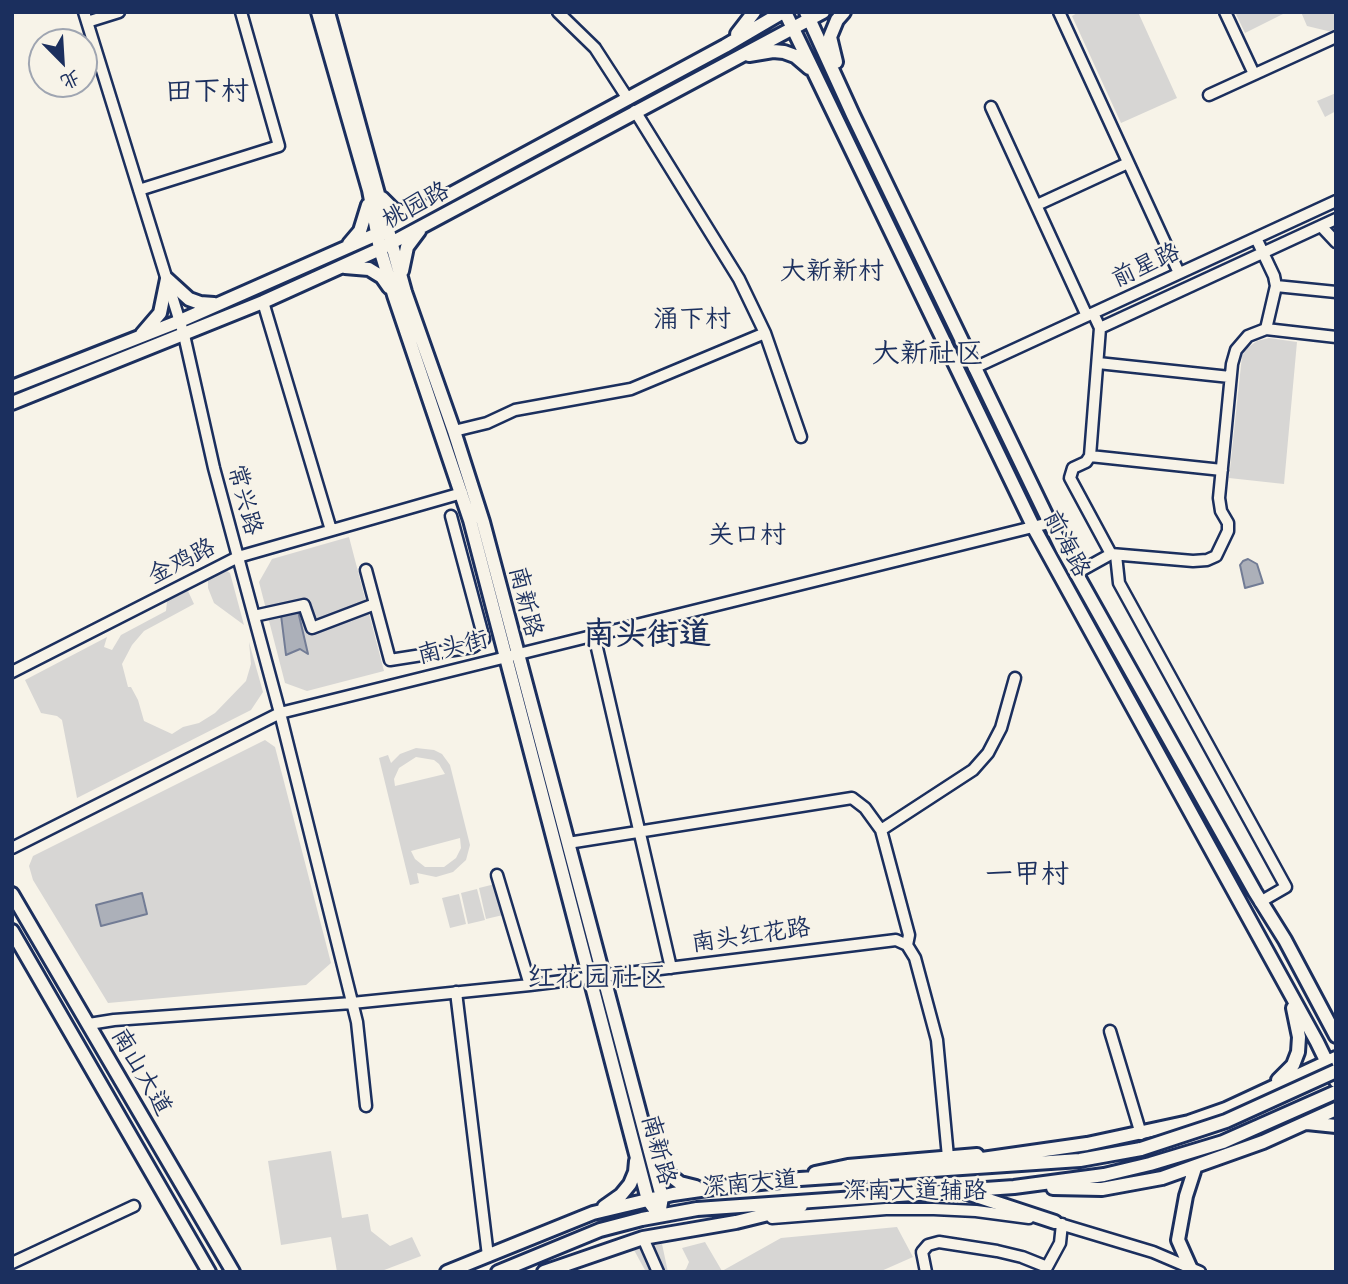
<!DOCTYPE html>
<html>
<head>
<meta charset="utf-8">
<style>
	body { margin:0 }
	#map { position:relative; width:1348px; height:1284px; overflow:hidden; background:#f7f3e8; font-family:"Patrick Hand","LXGW WenKai TC",sans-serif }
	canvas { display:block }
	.frame { position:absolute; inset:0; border:14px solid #1b2f5e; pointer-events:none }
	.north { position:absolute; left:28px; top:28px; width:70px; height:70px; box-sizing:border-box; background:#f7f3e8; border:2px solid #9fa5b1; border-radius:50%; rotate:156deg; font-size:19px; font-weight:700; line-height:28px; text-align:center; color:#1b2f5e }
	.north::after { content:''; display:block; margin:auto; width:24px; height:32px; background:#1b2f5e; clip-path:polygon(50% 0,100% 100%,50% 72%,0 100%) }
</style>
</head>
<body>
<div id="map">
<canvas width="1348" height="1284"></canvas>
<div class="frame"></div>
<div class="north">北</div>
</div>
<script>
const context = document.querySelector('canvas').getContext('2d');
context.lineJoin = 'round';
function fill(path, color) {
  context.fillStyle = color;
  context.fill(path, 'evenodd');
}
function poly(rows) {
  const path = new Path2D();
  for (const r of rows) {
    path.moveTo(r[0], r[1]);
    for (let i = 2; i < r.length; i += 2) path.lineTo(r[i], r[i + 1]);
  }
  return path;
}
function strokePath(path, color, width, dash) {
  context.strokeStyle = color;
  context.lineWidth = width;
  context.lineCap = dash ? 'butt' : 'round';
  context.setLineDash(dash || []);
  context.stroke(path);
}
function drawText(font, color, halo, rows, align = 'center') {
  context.font = font + ' "Patrick Hand","LXGW WenKai TC",sans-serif';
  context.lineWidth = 5;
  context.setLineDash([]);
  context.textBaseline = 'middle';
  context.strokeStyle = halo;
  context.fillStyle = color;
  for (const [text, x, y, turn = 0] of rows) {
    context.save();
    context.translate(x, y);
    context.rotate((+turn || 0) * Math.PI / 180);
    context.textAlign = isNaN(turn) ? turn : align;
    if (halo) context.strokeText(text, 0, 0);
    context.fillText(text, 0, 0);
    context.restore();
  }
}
const green = poly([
	[1079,12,1138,12,1177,98,1121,123,1072,16],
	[1235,12,1287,12,1245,33],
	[1301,12,1336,12,1336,33,1307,26],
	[1336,93,1336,111,1325,117,1317,101],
	[854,133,883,191,879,193,851,135],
	[886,197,1030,499,1027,501,882,199],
	[1269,338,1297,342,1284,484,1229,478,1242,356,1247,348,1257,341],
	[349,537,384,671,307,691,285,683,259,582,272,559],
	[227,571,230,573,244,625,214,603,208,588,208,579],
	[188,591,194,604,144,631,132,645,122,664,128,687,131,687,138,700,144,721,172,734,183,727,199,723,215,713,246,681,251,664,249,642,263,692,251,710,77,798,62,720,57,716,41,713,25,680,107,637,104,647,112,650,121,635,166,611,167,601],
	[265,740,275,747,331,963,306,985,108,1003,33,880,29,866,33,856],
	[416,748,434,750,442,754,450,765,470,845,466,860,453,872,436,877,417,873,419,883,410,885,379,758,388,755,391,763,400,754],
	[416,757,434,760,439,764,445,774,395,786,394,779,399,768],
	[460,838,461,848,456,858,444,867,425,867,415,859,411,851],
	[495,884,503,915,486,919,479,888],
	[477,889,485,920,468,924,461,893],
	[459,894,466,924,450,928,442,898],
	[331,1151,342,1218,368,1214,371,1231,390,1246,412,1237,421,1256,379,1272,337,1272,331,1237,281,1245,268,1161],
	[897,1227,913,1257,879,1272,682,1272,686,1269,689,1262,682,1248,705,1242,722,1271,781,1238],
	[662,1244,668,1272,646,1272,634,1250]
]);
const water = poly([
	[1248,559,1257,564,1263,583,1245,588,1240,565,1243,561,1248,559],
	[298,611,308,654,300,649,286,655,281,615,298,611],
	[142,893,147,914,101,926,96,905,142,893]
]);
const minor = poly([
	[84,12,184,335,214,468,280,713,357,1022,366,1106],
	[558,12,595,48,628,99],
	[1059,12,1179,273],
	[1225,12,1254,74],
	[87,22,119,12],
	[1209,95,1336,37],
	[991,107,1087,316],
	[635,111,739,279,765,333,801,437],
	[139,190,279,146,241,12],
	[1037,205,1128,163],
	[1321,226,1336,242],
	[1256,238,1274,276,1276,286],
	[263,302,331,530],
	[1093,313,1100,328,1090,456,1086,462,1073,468,1070,478,1111,554],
	[1100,328,1336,219],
	[1266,329,1276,286,1336,292],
	[1098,363,1230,377],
	[974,368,1336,201],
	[454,431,487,423,515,410,631,389,765,333],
	[1090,456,1222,470],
	[1116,555,1119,583,1286,887,1260,902],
	[366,570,390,660,473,647,484,639,451,516],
	[1075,574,1111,554,1193,561,1207,560,1216,556,1228,531,1228,523,1221,511,1219,498,1232,364,1236,350,1248,336,1266,329,1336,337],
	[254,616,304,605,312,628,375,604],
	[594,635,671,968],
	[12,672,238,557,462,493],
	[881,830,973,770,988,753,1001,728,1015,678],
	[568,843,852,798,865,808,881,830,909,935,907,945],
	[12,848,280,713,1049,523],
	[497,875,530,985],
	[456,992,488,1256],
	[89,1024,114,1020,352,1003,530,985,896,940,907,945,915,958,937,1040,948,1157],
	[1110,1031,1141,1134],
	[772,1218,886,1209,934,1209,976,1211,1029,1218],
	[1050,1221,1153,1252,1200,1272],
	[643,1238,658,1272],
	[12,1263,134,1206],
	[926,1272,922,1252,928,1245,939,1242,997,1251,1022,1257,1047,1267,1060,1243,1062,1224]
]);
const major = poly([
	[318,12,369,190,380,249,394,295,470,520,648,1200,659,1215],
	[328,12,405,292,454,431,483,522,662,1197,659,1215],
	[785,12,1034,528,1317,1042,1336,1081],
	[806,12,853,115,1062,548,1255,892,1285,940,1336,1036],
	[737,34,754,12],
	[749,55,773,51,784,52,795,56,809,68],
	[836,62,830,37,837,20,844,12],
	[382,198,394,210,400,212,417,211],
	[349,244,360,231,368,205],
	[345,267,369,269,382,277,389,287],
	[402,271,407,247,419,231],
	[167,279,189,299,200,303,214,304],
	[142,334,160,313,167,279],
	[12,387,180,321,377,234,725,46,783,12],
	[12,403,263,302,380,249,823,12],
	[12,894,233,1272],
	[12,931,209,1272],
	[1278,1080,1293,1065,1298,1052,1299,1037,1293,1008],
	[1307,1123,1336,1126],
	[655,1159,667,1173,680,1183,696,1187],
	[968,1161,1087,1144,1189,1122,1226,1109,1336,1058],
	[815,1173,848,1166,977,1155],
	[1053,1188,1102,1189,1162,1178,1263,1142,1336,1109],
	[964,1192,1055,1222],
	[604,1207,621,1195,630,1184,635,1172,636,1161],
	[1190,1267,1178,1240,1186,1196,1195,1168],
	[447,1272,593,1213,673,1194,721,1187,800,1179,1080,1160,1141,1149],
	[498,1272,600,1230,642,1219,697,1209,1014,1187,1104,1175,1150,1164,1223,1142,1336,1092],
	[544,1272,643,1238,736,1222,801,1206]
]);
const majorBridge = poly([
	[1141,1149,1226,1121,1336,1071]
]);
const streetNames = [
	["桃园路",416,206,-28],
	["前星路",1146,266,-25],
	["常兴路",244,500,75],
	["前海路",1066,544,62],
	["金鸡路",182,562,-27],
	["南新路",525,602,76],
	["南头街",453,648,-14],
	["南头红花路",751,936,-8],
	["南山大道",141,1072,60],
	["南新路",658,1150,75],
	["深南大道",750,1184,-5],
	["深南大道辅路",915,1192]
];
const neighbourhoodNames = [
	["大新新村",832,272],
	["涌下村",692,320],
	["关口村",747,536]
];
const quarterNames = [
	["田下村",207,93],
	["大新社区",928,355],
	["一甲村",1027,876],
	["红花园社区",597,979]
];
const districtNames = [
	["南头街道",647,635]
];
fill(green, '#d7d6d4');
fill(water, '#acb0b9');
strokePath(water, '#727c95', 2);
strokePath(minor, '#1b2f5e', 15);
strokePath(major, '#1b2f5e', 18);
strokePath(minor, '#f7f3e8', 10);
strokePath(major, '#f7f3e8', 12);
strokePath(majorBridge, '#1b2f5e', 18, []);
strokePath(majorBridge, '#f7f3e8', 12);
drawText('24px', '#1b2f5e', '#f7f3e8', streetNames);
drawText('26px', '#1b2f5e', '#f7f3e8', neighbourhoodNames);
drawText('28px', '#1b2f5e', '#f7f3e8', quarterNames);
drawText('bold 32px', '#1b2f5e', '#f7f3e8', districtNames);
</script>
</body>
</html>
